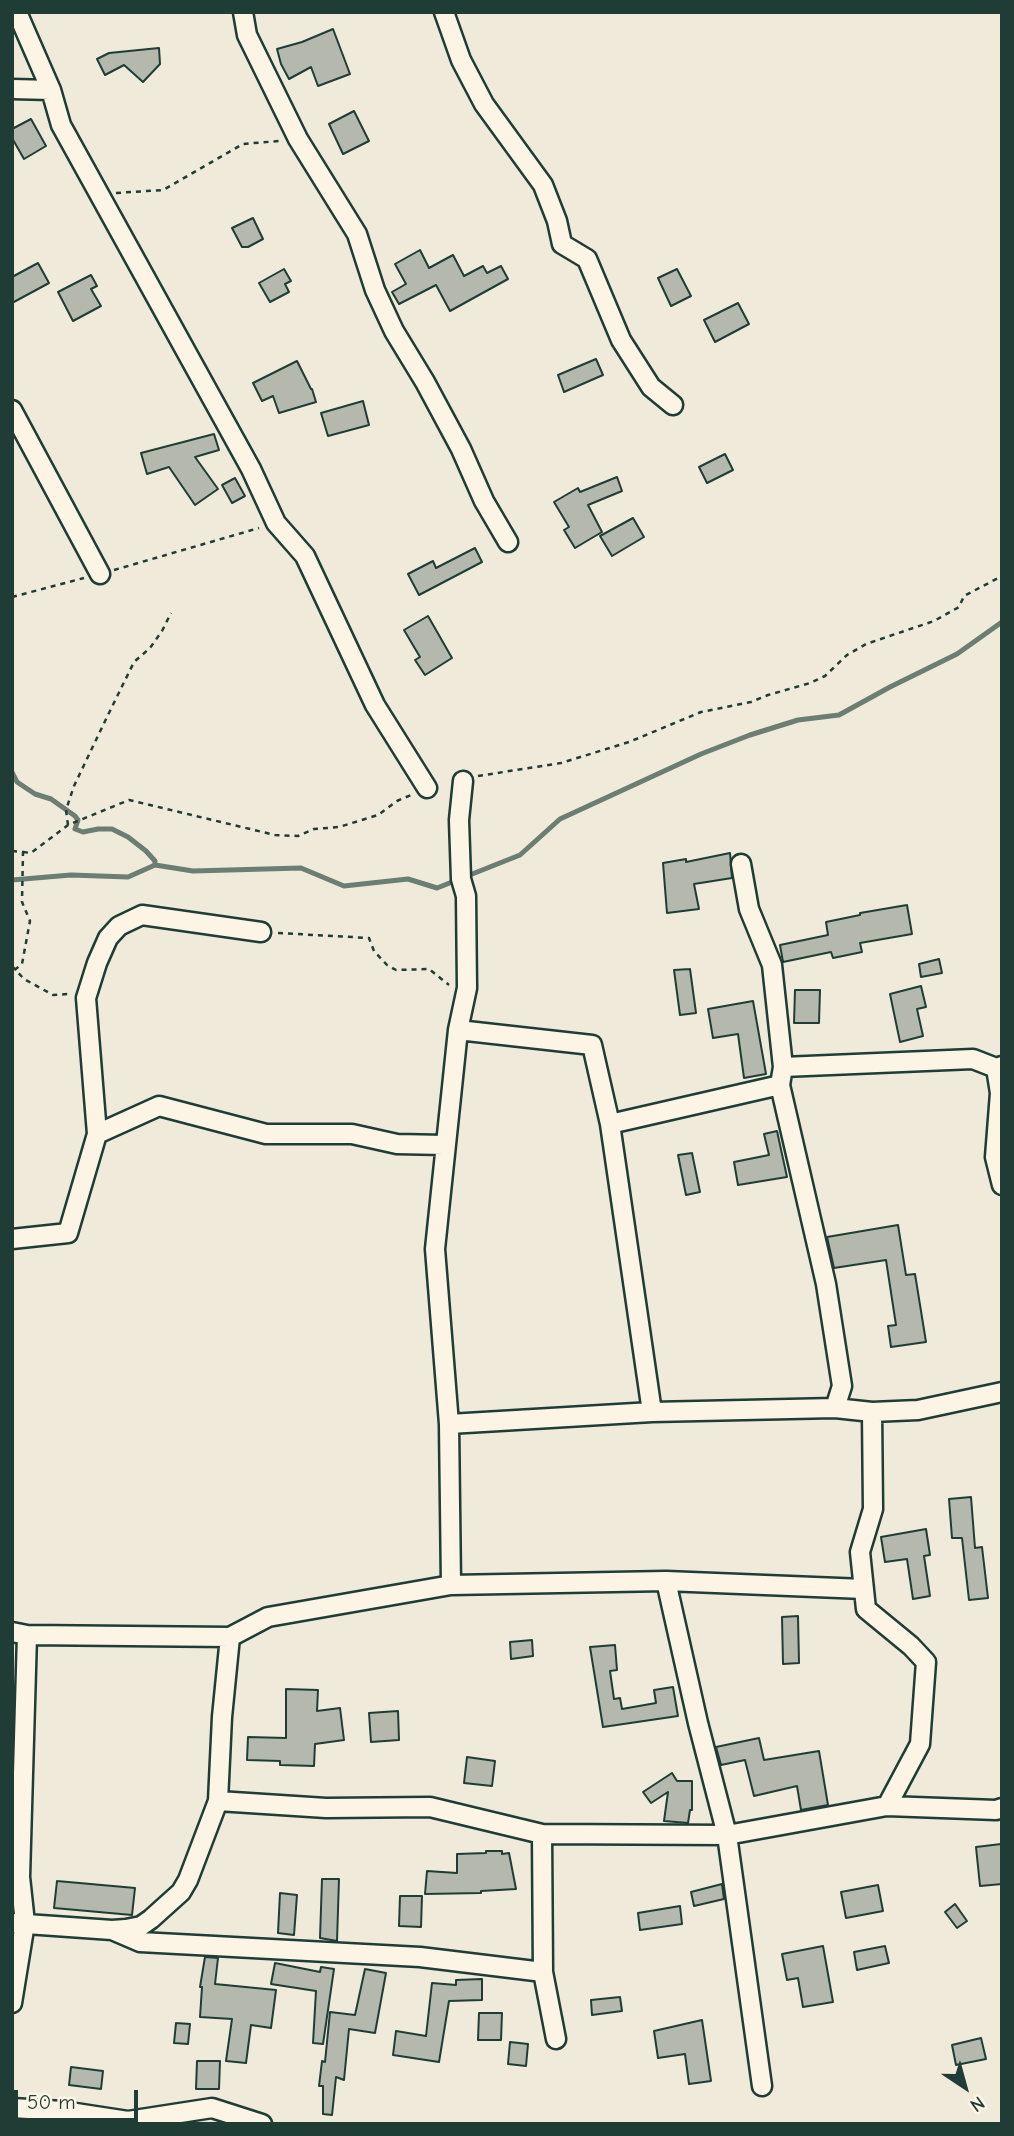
<!DOCTYPE html>
<html>
<head>
<meta charset="utf-8">
<style>
	body { margin:0 }
	#map { position:relative; width:1014px; height:2136px; overflow:hidden; background:#efeada; font-family:"Comic Neue",sans-serif }
	canvas { display:block }
	.frame { position:absolute; inset:0; border:14px solid #1f3d34; pointer-events:none }
	.north { position:absolute; left:930px; top:2052px; width:70px; height:70px; -webkit-text-stroke:5px #fcf5e5; paint-order:stroke; rotate:144deg; font-size:19px; font-weight:700; line-height:28px; text-align:center; color:#1f3d34 }
	.north::after { content:''; display:block; margin:auto; width:24px; height:32px; background:#1f3d34; clip-path:polygon(50% 0,100% 100%,50% 72%,0 100%) }
	.scale { position:absolute; left:14px; top:2090px; width:124px; height:32px; box-sizing:border-box; border:4px solid #1f3d34; border-top:0; padding-left:9px; font-size:21px; line-height:24px; white-space:nowrap; color:#1f3d34; -webkit-text-stroke:5px #fcf5e5; paint-order:stroke }
</style>
</head>
<body>
<div id="map">
<canvas width="1014" height="2136"></canvas>
<div class="frame"></div>
<div class="north">N</div>
<div class="scale">50 m</div>
</div>
<script>
const context = document.querySelector('canvas').getContext('2d');
context.lineJoin = 'round';
function poly(rows) {
  const path = new Path2D();
  for (const r of rows) {
    path.moveTo(r[0], r[1]);
    for (let i = 2; i < r.length; i += 2) path.lineTo(r[i], r[i + 1]);
  }
  return path;
}
function strokePath(path, color, width, dash) {
  context.strokeStyle = color;
  context.lineWidth = width;
  context.lineCap = dash ? 'butt' : 'round';
  context.setLineDash(dash || []);
  context.stroke(path);
}
function fill(path, color) {
  context.fillStyle = color;
  context.fill(path, 'evenodd');
}
const stream = poly([
	[12,772,17,782,35,794,51,799,75,816,78,820,75,829,83,832,98,829,112,829,128,837,146,851,155,861,155,865],
	[12,880,71,875,128,877,155,865,193,871,301,868,344,886,408,879,437,888,520,855,560,819,701,754,750,735,798,720,839,715,890,687,957,654,1002,622]
]);
const building = poly([
	[333,29,350,74,318,86,311,67,289,79,281,64,277,49,302,42,333,29],
	[159,48,160,64,143,82,124,65,105,75,97,59,109,53,159,48],
	[354,111,369,141,343,154,329,124,354,111],
	[31,119,46,146,24,159,12,138,12,129,31,119],
	[253,218,263,239,248,247,242,247,232,228,253,218],
	[420,250,429,268,453,255,464,276,483,266,487,273,501,266,508,279,450,311,436,285,399,304,392,292,406,284,395,264,420,250],
	[38,263,49,283,12,303,12,277,38,263],
	[284,269,291,281,285,284,289,292,270,302,259,283,284,269],
	[677,269,691,296,671,306,658,278,677,269],
	[91,275,97,286,91,289,101,306,73,321,58,292,91,275],
	[738,303,749,324,715,342,704,320,738,303],
	[596,359,603,375,564,392,558,375,596,359],
	[297,361,311,389,312,389,316,402,279,413,273,396,262,401,253,383,297,361],
	[363,401,369,425,328,436,321,413,363,401],
	[214,434,219,450,195,457,218,489,195,505,169,467,147,474,141,453,214,434],
	[725,454,733,470,707,483,699,467,725,454],
	[617,477,622,491,588,505,602,532,575,548,564,530,569,527,554,502,578,488,580,492,617,477],
	[235,478,245,496,232,503,222,485,235,478],
	[633,518,644,537,612,556,600,536,633,518],
	[475,548,482,562,419,595,408,574,433,561,436,568,475,548],
	[428,616,452,658,425,675,415,660,420,657,404,630,428,616],
	[730,853,732,878,694,884,699,909,667,913,663,863,686,859,686,862,730,853],
	[907,905,912,934,860,943,862,952,833,958,831,952,783,962,780,945,828,935,826,922,860,915,860,913,907,905],
	[939,959,942,973,921,977,919,964,939,959],
	[690,969,696,1013,680,1015,674,970,690,969],
	[921,986,926,1007,917,1009,923,1036,900,1042,890,994,921,986],
	[795,990,820,990,819,1023,794,1023,795,990],
	[753,1001,766,1074,744,1078,738,1034,713,1038,708,1009,753,1001],
	[777,1131,787,1177,738,1185,734,1162,769,1155,764,1134,777,1131],
	[692,1153,700,1192,686,1195,678,1155,692,1153],
	[898,1225,906,1275,915,1274,926,1342,891,1347,888,1326,896,1325,886,1260,834,1268,827,1237,898,1225],
	[971,1497,975,1548,982,1547,988,1598,969,1600,962,1538,952,1538,949,1499,971,1497],
	[926,1529,930,1555,924,1556,930,1596,913,1599,907,1559,885,1562,881,1537,926,1529],
	[798,1616,799,1663,783,1664,782,1617,798,1616],
	[532,1640,533,1656,511,1659,510,1642,532,1640],
	[615,1645,617,1670,610,1671,614,1699,620,1698,622,1709,656,1703,654,1690,673,1687,678,1716,603,1727,590,1647,615,1645],
	[286,1689,318,1690,317,1711,340,1708,344,1740,315,1744,314,1766,280,1765,280,1761,247,1760,248,1737,286,1738,286,1689],
	[398,1711,399,1740,371,1742,369,1713,398,1711],
	[759,1738,764,1760,819,1751,828,1805,801,1810,797,1786,754,1796,745,1760,721,1765,716,1747,759,1738],
	[467,1757,495,1761,492,1786,464,1783,467,1757],
	[672,1773,677,1781,692,1781,692,1810,690,1810,688,1823,664,1821,668,1792,651,1803,643,1792,672,1773],
	[1001,1844,1002,1884,980,1886,976,1847,1001,1844],
	[486,1851,502,1851,502,1854,509,1853,516,1889,481,1891,481,1893,425,1894,427,1871,457,1873,457,1854,486,1853,486,1851],
	[322,1879,339,1879,337,1941,320,1938,322,1879],
	[57,1881,135,1888,132,1915,54,1908,57,1881],
	[722,1884,724,1899,694,1906,691,1892,722,1884],
	[878,1885,883,1911,846,1918,841,1892,878,1885],
	[280,1893,297,1895,294,1935,278,1933,280,1893],
	[400,1896,422,1896,421,1927,399,1926,400,1896],
	[955,1904,967,1921,957,1928,945,1912,955,1904],
	[680,1906,682,1924,640,1930,638,1913,680,1906],
	[823,1946,833,2002,803,2007,798,1978,787,1980,782,1954,823,1946],
	[885,1946,889,1963,857,1970,854,1952,885,1946],
	[205,1957,218,1958,215,1984,276,1990,271,2028,251,2025,246,2063,226,2061,232,2019,200,2017,202,1987,200,1987,205,1957],
	[275,1963,320,1972,321,1967,334,1969,323,2044,313,2043,316,1991,271,1984,275,1963],
	[365,1969,386,1973,375,2033,349,2029,344,2080,336,2077,332,2115,323,2114,323,2086,319,2086,322,2061,325,2062,330,2012,355,2015,365,1969],
	[482,1979,482,2000,449,2001,439,2062,393,2055,396,2031,426,2036,432,1983,456,1985,456,1980,482,1979],
	[620,1997,622,2011,592,2015,591,2000,620,1997],
	[479,2013,502,2013,501,2040,478,2040,479,2013],
	[702,2020,711,2081,689,2084,685,2054,658,2058,654,2031,702,2020],
	[176,2023,190,2024,188,2044,174,2043,176,2023],
	[981,2038,986,2059,956,2065,952,2045,981,2038],
	[510,2042,528,2044,526,2066,508,2064,510,2042],
	[197,2061,220,2061,219,2089,196,2089,197,2061],
	[71,2067,103,2071,101,2089,69,2085,71,2067]
]);
const path = poly([
	[116,193,163,190,243,144,279,141],
	[114,570,259,528],
	[12,597,84,578],
	[478,776,561,763,629,742,701,712,751,702,768,695,810,683,825,676,847,655,866,644,934,621,959,607,964,596,1002,576],
	[68,825,66,810,74,786,107,717,134,662,150,648,162,631,171,613],
	[12,851,23,852,22,902,30,921,22,964,12,972],
	[23,852,31,853,68,825,129,800,275,835,298,836,314,829,339,827,378,815,397,801,411,795],
	[278,933,369,938,374,951,387,965,396,970,429,969,449,985],
	[12,966,24,979,53,995,69,994]
]);
const minor = poly([
	[17,12,51,90,61,125,251,469,276,523,305,556,375,705,427,788],
	[243,12,247,35,298,139,357,234,375,290,394,331,425,382,461,449,484,501,508,542],
	[444,12,461,60,484,104,543,185,557,221,562,244,587,259,621,340,651,387,673,405],
	[12,89,51,90],
	[12,410,100,574],
	[741,864,749,909,772,965,783,1067,780,1085,826,1284,842,1386,835,1408],
	[458,1030,592,1045,610,1124,652,1412],
	[783,1067,973,1059,996,1068,1002,1066],
	[996,1068,1000,1093,995,1157,1002,1185],
	[610,1124,780,1085],
	[97,1134,86,998,97,963,108,938,119,926,142,915,261,932],
	[12,1239,68,1233,97,1134,159,1106,266,1134,352,1134,397,1144,444,1145],
	[872,1412,873,1509,860,1552,866,1609,911,1646,926,1662,920,1744,887,1806],
	[449,1424,652,1412,835,1408,872,1412,918,1410,1002,1392],
	[666,1581,698,1723,727,1835,762,2086],
	[451,1585,449,1424,435,1249,458,1030,467,988,466,896,461,879,459,820,463,781],
	[12,1632,27,1635,230,1637,268,1617,451,1585,666,1581,864,1589],
	[218,1801,326,1808,430,1807,542,1834,727,1835,887,1806,996,1810,1002,1808],
	[542,1834,543,1972,556,2039],
	[12,1923,112,1930,126,1929,141,1926,151,1919,181,1892,188,1880,218,1801,222,1717,230,1637],
	[112,1930,140,1942,420,1957,543,1972],
	[12,2003,25,1923,20,1877,27,1635],
	[12,2108,63,2111,128,2121,212,2108,262,2124]
]);
strokePath(stream, '#6c7d71', 5);
fill(building, '#b5b9ad');
strokePath(building, '#1f3d34', 2);
strokePath(minor, '#1f3d34', 23);
strokePath(path, '#1f3d34', 2.5, [5, 5]);
strokePath(minor, '#fcf5e5', 18);
</script>
</body>
</html>
